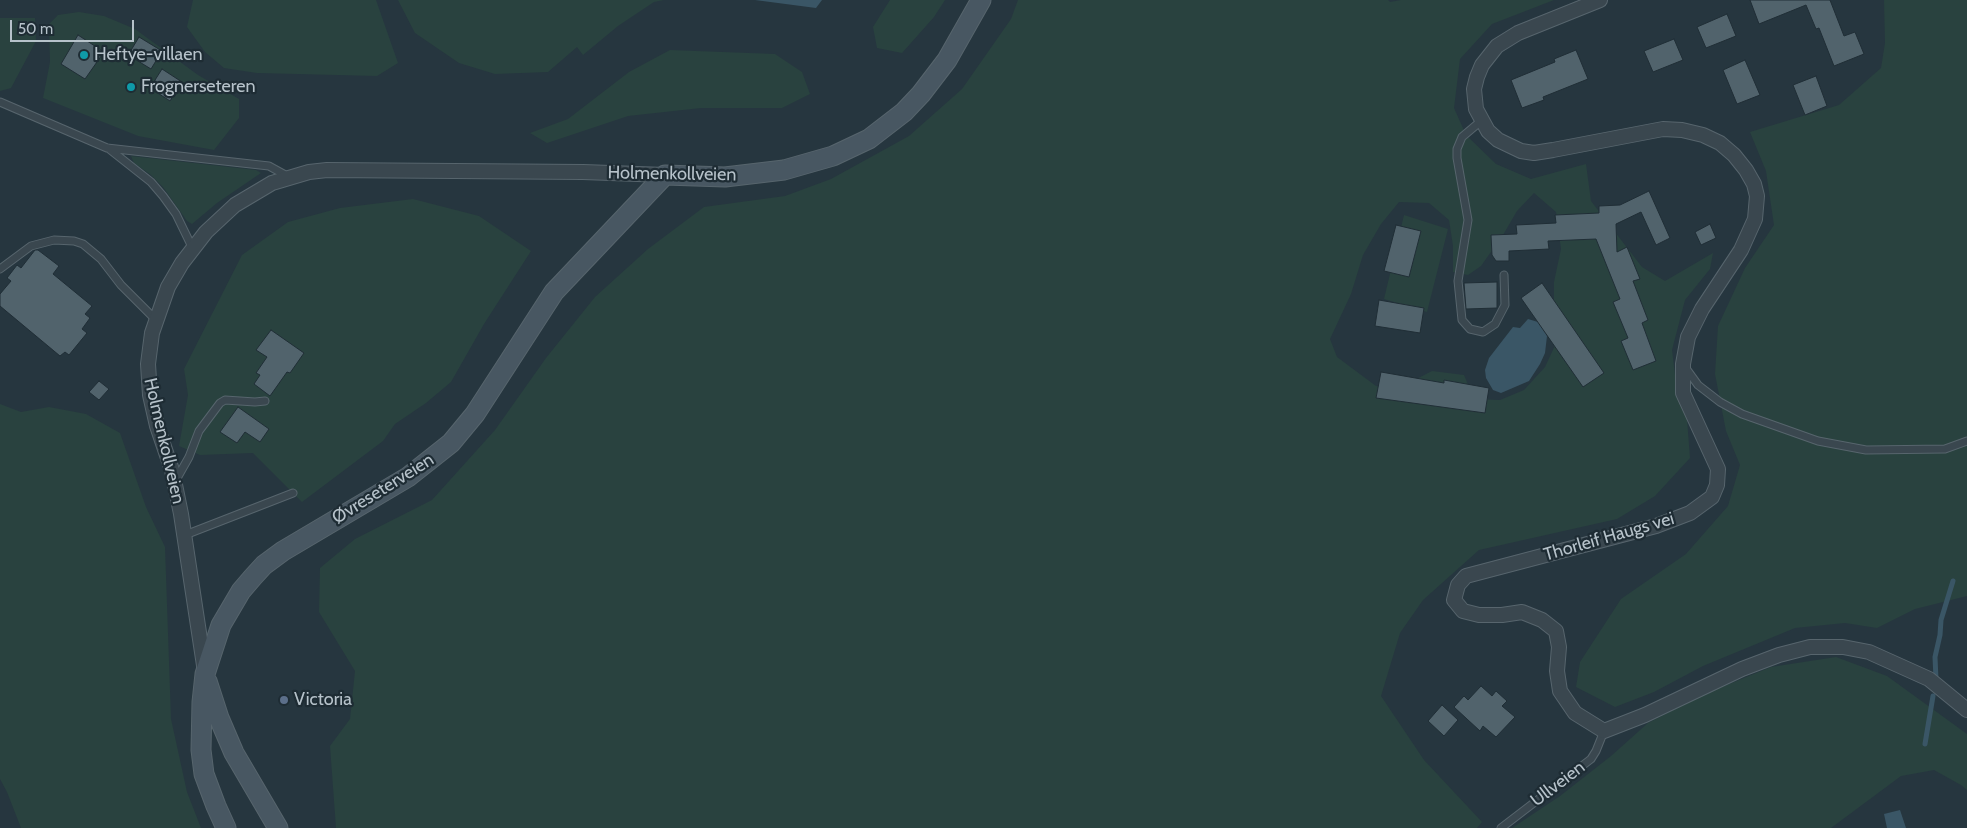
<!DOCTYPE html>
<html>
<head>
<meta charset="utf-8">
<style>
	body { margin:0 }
	#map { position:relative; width:1967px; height:828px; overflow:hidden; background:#26363f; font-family:Cabin,sans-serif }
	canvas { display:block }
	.scale { position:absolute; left:10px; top:20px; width:124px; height:22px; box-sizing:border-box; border:2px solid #b6c2ca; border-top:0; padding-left:6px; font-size:15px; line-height:18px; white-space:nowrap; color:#b6c2ca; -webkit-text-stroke:4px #1e2c34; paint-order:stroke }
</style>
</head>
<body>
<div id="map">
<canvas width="1967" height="828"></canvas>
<div class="scale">50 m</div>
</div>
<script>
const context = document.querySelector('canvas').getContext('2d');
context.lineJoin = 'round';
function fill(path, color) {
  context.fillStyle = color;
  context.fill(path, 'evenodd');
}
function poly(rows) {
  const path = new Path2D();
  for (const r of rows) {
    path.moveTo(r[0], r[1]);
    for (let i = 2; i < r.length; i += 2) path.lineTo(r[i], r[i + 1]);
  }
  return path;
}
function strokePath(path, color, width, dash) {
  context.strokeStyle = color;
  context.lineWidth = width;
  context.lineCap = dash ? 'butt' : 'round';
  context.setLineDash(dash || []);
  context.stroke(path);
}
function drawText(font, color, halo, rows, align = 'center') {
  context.font = font + ' Cabin,sans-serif';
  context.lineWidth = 4.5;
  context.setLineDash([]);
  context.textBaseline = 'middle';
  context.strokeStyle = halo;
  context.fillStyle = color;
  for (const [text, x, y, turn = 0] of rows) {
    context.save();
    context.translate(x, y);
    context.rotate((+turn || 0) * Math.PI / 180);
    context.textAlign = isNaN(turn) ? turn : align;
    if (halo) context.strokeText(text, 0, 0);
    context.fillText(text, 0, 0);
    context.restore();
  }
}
const green = poly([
	[193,0,376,0,398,63,377,76,257,73,224,68,205,52,187,27],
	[398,0,664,0,654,2,618,26,583,55,577,47,548,72,495,74,459,63,415,33],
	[890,0,945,0,934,17,902,53,877,48,873,27],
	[1018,0,1388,0,1390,2,1401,0,1554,0,1492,24,1460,59,1454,108,1466,135,1496,164,1531,179,1586,164,1591,201,1642,267,1665,281,1713,253,1710,269,1685,300,1672,350,1677,391,1687,419,1690,458,1655,496,1617,519,1479,550,1423,600,1400,633,1381,696,1424,760,1482,822,1477,828,336,828,330,746,350,719,355,671,319,612,320,568,355,539,432,500,495,430,546,358,595,297,648,249,704,207,785,196,831,179,909,136,962,89,1011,19],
	[1534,193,1556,212,1561,249,1554,282,1554,302,1558,339,1545,367,1524,390,1500,400,1474,399,1464,375,1432,371,1399,388,1376,386,1337,357,1330,339,1351,294,1363,255,1381,224,1399,202,1429,203,1449,220,1453,246,1453,272,1468,275,1481,266,1503,235,1517,211],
	[1884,0,1967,0,1967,596,1915,609,1877,628,1845,623,1795,628,1703,666,1654,692,1615,707,1576,687,1580,662,1621,599,1686,554,1728,506,1740,465,1726,431,1715,374,1718,326,1745,268,1774,225,1766,171,1750,132,1839,105,1881,68,1885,43],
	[79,12,104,16,135,29,198,75,239,99,239,118,214,150,138,136,43,98,50,62,49,24,58,15],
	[0,18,35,18,36,41,11,88,0,91],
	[670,50,775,54,802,72,810,94,782,108,701,108,628,116,547,143,530,133,568,119,629,72],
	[131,156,256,170,261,173,217,203,192,224,187,221,163,187,151,175,134,163],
	[413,199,479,216,531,251,484,324,451,382,426,403,395,424,383,441,302,502,253,453,200,455,179,446,188,395,184,369,242,255,288,222,340,208],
	[1404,215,1448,229,1427,312,1384,299],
	[0,404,21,412,49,407,86,414,120,433,146,507,165,547,171,719,187,792,201,828,21,828,7,792,0,779],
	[1836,657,1887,676,1967,734,1967,790,1961,785,1934,770,1901,776,1831,828,1512,828,1560,796,1611,756,1648,723,1702,695,1771,667]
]);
const water = poly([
	[755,0,822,0,816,8],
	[1528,319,1538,322,1545,328,1547,336,1545,353,1540,364,1529,381,1501,393,1493,390,1486,378,1485,370,1489,358,1513,327,1520,328],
	[1900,810,1906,828,1887,828,1884,814]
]);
const stream = poly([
	[1936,679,1935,657,1940,635,1941,620,1953,581],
	[1925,744,1933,696]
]);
const building = poly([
	[1750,0,1830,0,1844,36,1855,32,1864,54,1834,66,1819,28,1816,29,1806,5,1759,24,1750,0],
	[1727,14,1736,36,1706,48,1697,27,1727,14],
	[78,35,104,52,85,79,61,64,78,35],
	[139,37,162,51,151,69,133,58,135,55,130,52,139,37],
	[1674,39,1683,60,1653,72,1644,51,1674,39],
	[1576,50,1588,79,1543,97,1544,100,1522,108,1511,80,1555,62,1554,59,1576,50],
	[1745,60,1760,95,1737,104,1723,70,1745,60],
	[162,69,182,82,170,101,150,88,162,69],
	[1816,76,1827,106,1805,115,1793,85,1816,76],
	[1649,191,1670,238,1656,245,1641,212,1616,224,1617,252,1627,247,1640,279,1633,281,1648,320,1642,323,1656,361,1633,370,1621,341,1628,338,1613,302,1620,299,1596,239,1548,241,1549,249,1509,251,1509,261,1496,261,1492,255,1491,235,1517,234,1516,225,1556,223,1555,215,1599,213,1599,206,1620,205,1649,191],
	[1710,224,1716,238,1701,245,1695,232,1710,224],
	[1396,225,1421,231,1409,277,1384,271,1396,225],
	[35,250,38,250,59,266,53,274,92,306,85,314,90,318,82,329,87,333,69,355,65,352,60,356,0,306,0,294,11,281,7,278,17,265,21,268,35,250],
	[1497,282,1497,308,1466,309,1464,283,1497,282],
	[1542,283,1604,373,1583,387,1521,298,1542,283],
	[1379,300,1424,308,1420,333,1375,326,1379,300],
	[271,330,304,353,290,373,287,372,270,396,254,384,260,375,256,373,267,357,256,350,271,330],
	[1381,372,1444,383,1444,380,1489,388,1485,413,1376,398,1381,372],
	[99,381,109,389,99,400,89,392,99,381],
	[238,407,269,429,260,442,245,432,237,443,220,432,238,407],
	[1481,686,1492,696,1496,691,1507,701,1502,706,1515,717,1496,737,1483,726,1480,731,1454,707,1464,696,1468,700,1481,686],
	[1442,705,1458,720,1444,736,1428,721,1442,705]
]);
const lane = poly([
	[0,102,107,148,269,166,289,177],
	[1481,121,1462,137,1457,149,1457,158,1468,220,1458,281,1462,320,1470,329,1483,332,1495,324,1505,305,1504,275],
	[108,148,151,182,163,196,176,214,192,247],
	[0,269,31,246,54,240,74,241,83,244,101,259,121,285,155,319],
	[1685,367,1698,385,1720,402,1742,414,1818,441,1866,450,1945,449,1967,441],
	[176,480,189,457,199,431,220,403,225,400,255,402,265,401],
	[185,535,293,493],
	[1501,828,1591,759,1596,751,1604,731]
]);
const street = poly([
	[1600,0,1518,33,1497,46,1482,65,1477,77,1474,89,1476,109,1488,131,1498,140,1521,151,1534,153,1553,150,1663,129,1682,130,1703,135,1720,143,1734,155,1746,170,1754,184,1757,196,1755,219,1741,250,1702,309,1688,337,1683,364,1683,393,1718,469,1717,485,1712,497,1690,513,1656,526,1466,576,1458,585,1454,600,1463,611,1479,615,1502,615,1522,612,1542,620,1556,631,1559,647,1557,671,1560,691,1575,713,1604,731,1645,715,1742,669,1779,655,1810,647,1843,647,1869,652,1929,679,1967,710],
	[205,672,181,514,172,470,157,426,150,395,148,364,152,333,168,287,182,263,206,232,235,205,272,183,309,172,327,170,583,172,665,175]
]);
const secondary = poly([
	[207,681,219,718,234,753,278,828],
	[226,828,216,806,204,774,201,750,202,702,205,674,221,625,241,591,253,577,264,565,283,551,408,477,451,443,475,414,554,292,665,175,725,177,784,170,833,156,869,139,904,112,921,94,947,60,981,0]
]);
const markers = [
	[84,55,5,"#0f9aa8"],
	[131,87,5,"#0f9aa8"],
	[284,700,5,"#5c6f8a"]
];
const poiNames = [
	["Heftye-villaen",94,55],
	["Frognerseteren",141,87],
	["Victoria",294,700]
];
const streetNames = [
	["Holmenkollveien",672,174,1],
	["Holmenkollveien",164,441,77],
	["Øvreseterveien",383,489,-32],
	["Thorleif Haugs vei",1609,537,-16],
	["Ullveien",1558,784,-37]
];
fill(green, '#29423f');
fill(water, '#3a5666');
strokePath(stream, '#3a5666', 5);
fill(building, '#51636c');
strokePath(building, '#202e36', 1);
strokePath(lane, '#57656d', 9);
strokePath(street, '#57656d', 16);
strokePath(secondary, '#57656d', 21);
strokePath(lane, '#3a474f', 7);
strokePath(street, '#3a474f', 14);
strokePath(secondary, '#485762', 19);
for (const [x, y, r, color] of markers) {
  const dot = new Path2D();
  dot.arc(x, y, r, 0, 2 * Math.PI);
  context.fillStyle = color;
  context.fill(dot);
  strokePath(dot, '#1e2c34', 2);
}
drawText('18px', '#b6c2ca', '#1e2c34', poiNames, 'left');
drawText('18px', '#b6c2ca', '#1e2c34', streetNames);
</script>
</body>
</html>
